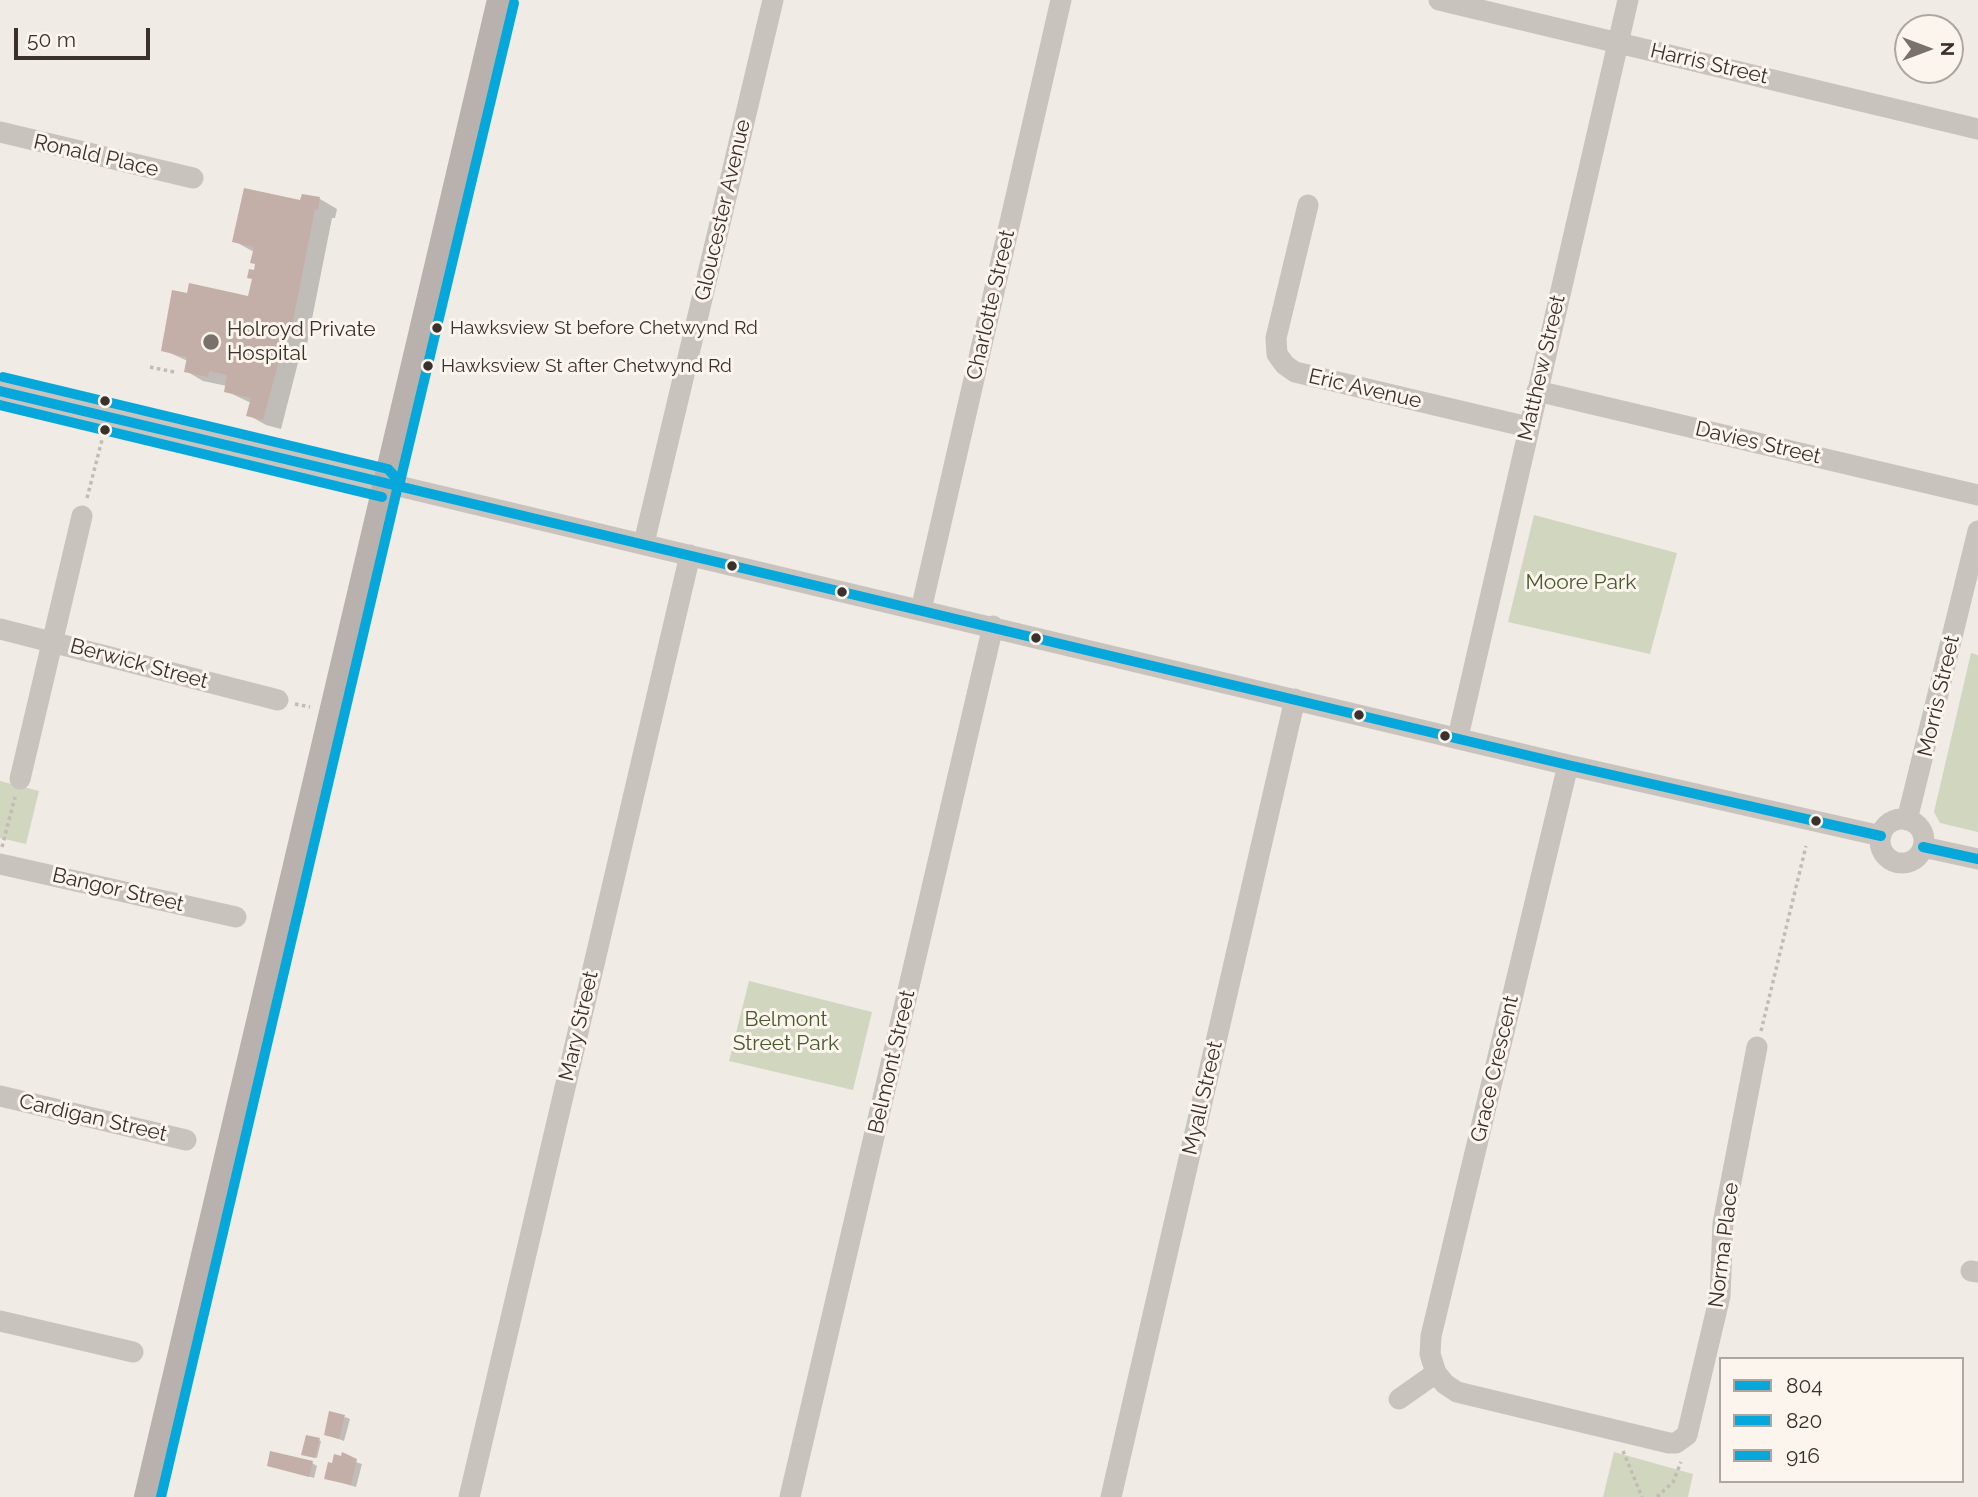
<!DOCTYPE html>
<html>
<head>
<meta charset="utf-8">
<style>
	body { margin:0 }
	#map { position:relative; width:1978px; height:1497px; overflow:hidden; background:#f0ebe5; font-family:Raleway,sans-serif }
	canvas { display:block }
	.legend { position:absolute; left:1719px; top:1357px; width:245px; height:126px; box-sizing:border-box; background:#fbf5ee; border:2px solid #aea6a0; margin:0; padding:9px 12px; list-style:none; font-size:21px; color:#3b302b }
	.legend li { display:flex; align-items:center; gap:14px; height:35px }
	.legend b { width:35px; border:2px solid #aea6a0 }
	.north { position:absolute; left:1894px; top:14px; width:70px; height:70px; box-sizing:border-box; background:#fbf5ee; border:2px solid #aea6a0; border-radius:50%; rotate:90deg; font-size:19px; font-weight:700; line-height:28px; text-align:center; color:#3b302b }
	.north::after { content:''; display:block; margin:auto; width:24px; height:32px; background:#7a716c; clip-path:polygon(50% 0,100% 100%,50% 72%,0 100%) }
	.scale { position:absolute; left:14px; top:28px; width:136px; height:32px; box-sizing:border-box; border:4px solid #3b302b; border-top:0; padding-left:9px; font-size:21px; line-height:24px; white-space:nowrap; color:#3b302b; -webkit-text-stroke:5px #fbf5ee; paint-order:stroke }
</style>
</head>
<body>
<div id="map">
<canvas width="1978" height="1497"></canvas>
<ul class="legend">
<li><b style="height:9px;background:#06a8db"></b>804</li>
<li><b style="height:9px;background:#06a8db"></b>820</li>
<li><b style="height:9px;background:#06a8db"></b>916</li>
</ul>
<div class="north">N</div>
<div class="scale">50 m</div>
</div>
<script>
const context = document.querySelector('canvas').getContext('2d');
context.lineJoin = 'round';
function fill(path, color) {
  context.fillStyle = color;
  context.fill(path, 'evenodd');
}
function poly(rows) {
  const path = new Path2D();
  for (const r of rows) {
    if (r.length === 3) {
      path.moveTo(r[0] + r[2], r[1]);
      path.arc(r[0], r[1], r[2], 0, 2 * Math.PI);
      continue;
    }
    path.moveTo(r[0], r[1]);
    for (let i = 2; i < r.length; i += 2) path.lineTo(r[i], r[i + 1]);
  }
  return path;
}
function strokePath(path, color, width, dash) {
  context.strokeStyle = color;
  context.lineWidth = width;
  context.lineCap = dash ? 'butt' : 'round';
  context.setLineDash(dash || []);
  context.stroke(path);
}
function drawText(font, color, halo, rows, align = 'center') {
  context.font = font + ' Raleway,sans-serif';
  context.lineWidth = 6;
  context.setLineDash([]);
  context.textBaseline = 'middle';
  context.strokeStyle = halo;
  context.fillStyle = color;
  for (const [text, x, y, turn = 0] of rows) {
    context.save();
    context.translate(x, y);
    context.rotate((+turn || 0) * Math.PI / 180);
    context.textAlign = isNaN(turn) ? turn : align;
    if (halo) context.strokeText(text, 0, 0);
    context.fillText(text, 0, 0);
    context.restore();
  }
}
const green = poly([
	[1534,515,1677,553,1650,654,1508,622],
	[1971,653,1978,655,1978,832,1940,823,1934,812],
	[0,781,39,791,26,844,0,838],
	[749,981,872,1012,853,1090,729,1061],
	[1614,1452,1693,1474,1688,1497,1603,1497]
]);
const shadow = poly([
	[320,199,337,209,335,218,332,218,307,344,303,343,281,429,266,425,248,415,251,403,226,391,227,386,203,381,186,371,188,361,163,350,188,295,249,298,257,264,254,252,234,241,302,202],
	[345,1417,350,1419,344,1441,326,1434],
	[308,1437,321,1441,317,1458,305,1455],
	[343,1458,362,1464,356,1487,326,1478,333,1465],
	[312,1463,317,1466,314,1478,269,1465]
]);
const building = poly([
	[244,188,300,200,302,194,320,197,318,210,315,209,290,336,286,335,263,420,246,416,251,398,224,392,227,375,209,371,208,377,184,372,187,357,161,351,172,290,187,293,189,283,248,296,252,279,247,278,249,269,254,270,255,264,250,263,254,247,232,242],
	[329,1411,345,1415,339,1439,324,1435],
	[306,1435,320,1438,315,1458,301,1455],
	[270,1451,313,1461,309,1477,267,1466],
	[342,1452,357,1459,351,1485,324,1479,328,1462,332,1463,334,1454,341,1456]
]);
const path = poly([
	[150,367,174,372],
	[87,498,102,440],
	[295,704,310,707],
	[2,847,15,797],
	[1761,1031,1806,846],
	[1623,1451,1642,1497],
	[1657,1497,1673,1482,1681,1462]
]);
const minor = poly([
	[1439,0,1978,129],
	[0,132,193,178],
	[1308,205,1276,338,1277,354,1285,365,1295,372,1528,427],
	[0,391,1568,765,1881,836],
	[1537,391,1978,495],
	[644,543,773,0],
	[921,610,1061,0],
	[0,629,278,700],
	[1458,737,1628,0],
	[1568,765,1431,1336,1430,1354,1436,1373,1445,1384,1457,1392,1669,1443,1676,1443,1687,1435,1720,1296,1723,1223,1757,1047],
	[20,779,82,516],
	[1902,841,22],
	[1907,820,1978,531],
	[1923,847,1978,859],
	[0,864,236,917],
	[0,1096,186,1140],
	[1971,1271,1978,1272],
	[0,1321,133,1352],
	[1399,1399,1436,1373],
	[469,1497,690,555],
	[790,1497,993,626],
	[1111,1497,1295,699]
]);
const major = poly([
	[147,1497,500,0]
]);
const bus1 = poly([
	[0,391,1568,765,1881,836],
	[1923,847,1978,859]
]);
const bus2 = poly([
	[0,405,382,497],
	[399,486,514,3]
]);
const bus3 = poly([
	[3,377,388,469,399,481,161,1497]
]);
const markers = [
	[437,328,6,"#3b302b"],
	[211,342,9,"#7a716c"],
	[428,366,6,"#3b302b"],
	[105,401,6,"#3b302b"],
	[105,430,6,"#3b302b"],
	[732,566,6,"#3b302b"],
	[842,592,6,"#3b302b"],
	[1036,638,6,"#3b302b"],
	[1359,715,6,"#3b302b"],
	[1445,736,6,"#3b302b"],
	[1816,821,6,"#3b302b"]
];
const busNames = [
	["Hawksview St before Chetwynd Rd",450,328],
	["Hawksview St after Chetwynd Rd",441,366]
];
const streetNames = [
	["Harris Street",1709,64,13],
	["Ronald Place",96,156,13],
	["Gloucester Avenue",723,210,-77],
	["Charlotte Street",991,305,-77],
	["Matthew Street",1542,368,-77],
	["Eric Avenue",1365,389,13],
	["Davies Street",1758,443,13],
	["Berwick Street",139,664,15],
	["Morris Street",1939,696,-77],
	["Bangor Street",118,890,13],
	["Mary Street",579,1026,-77],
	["Belmont Street",892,1062,-77],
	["Grace Crescent",1495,1069,-77],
	["Myall Street",1203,1098,-77],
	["Cardigan Street",93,1118,13],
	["Norma Place",1724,1245,-83]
];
const poiNames = [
	["Holroyd Private",227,330],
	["Hospital",227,354]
];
const parkNames = [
	["Moore Park",1581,583],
	["Belmont",786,1020],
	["Street Park",786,1044]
];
fill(green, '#d1d6bf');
fill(shadow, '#0003');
fill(building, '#c3afa7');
strokePath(path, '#c2bbb6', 3.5, [3.5, 3.5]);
strokePath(minor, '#c9c3be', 21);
strokePath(major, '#b8b1ad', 26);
strokePath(bus1, '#06a8db', 10);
strokePath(bus2, '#06a8db', 10);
strokePath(bus3, '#06a8db', 10);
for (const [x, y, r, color] of markers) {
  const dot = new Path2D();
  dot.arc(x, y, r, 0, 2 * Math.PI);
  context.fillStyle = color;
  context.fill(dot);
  strokePath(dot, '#fbf5ee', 2.5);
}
drawText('19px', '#3b302b', '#fbf5ee', busNames, 'left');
drawText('21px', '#3b302b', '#fbf5ee', streetNames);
drawText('21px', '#3b302b', '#fbf5ee', poiNames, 'left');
drawText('21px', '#4a5a2e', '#fbf5ee', parkNames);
</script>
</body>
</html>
